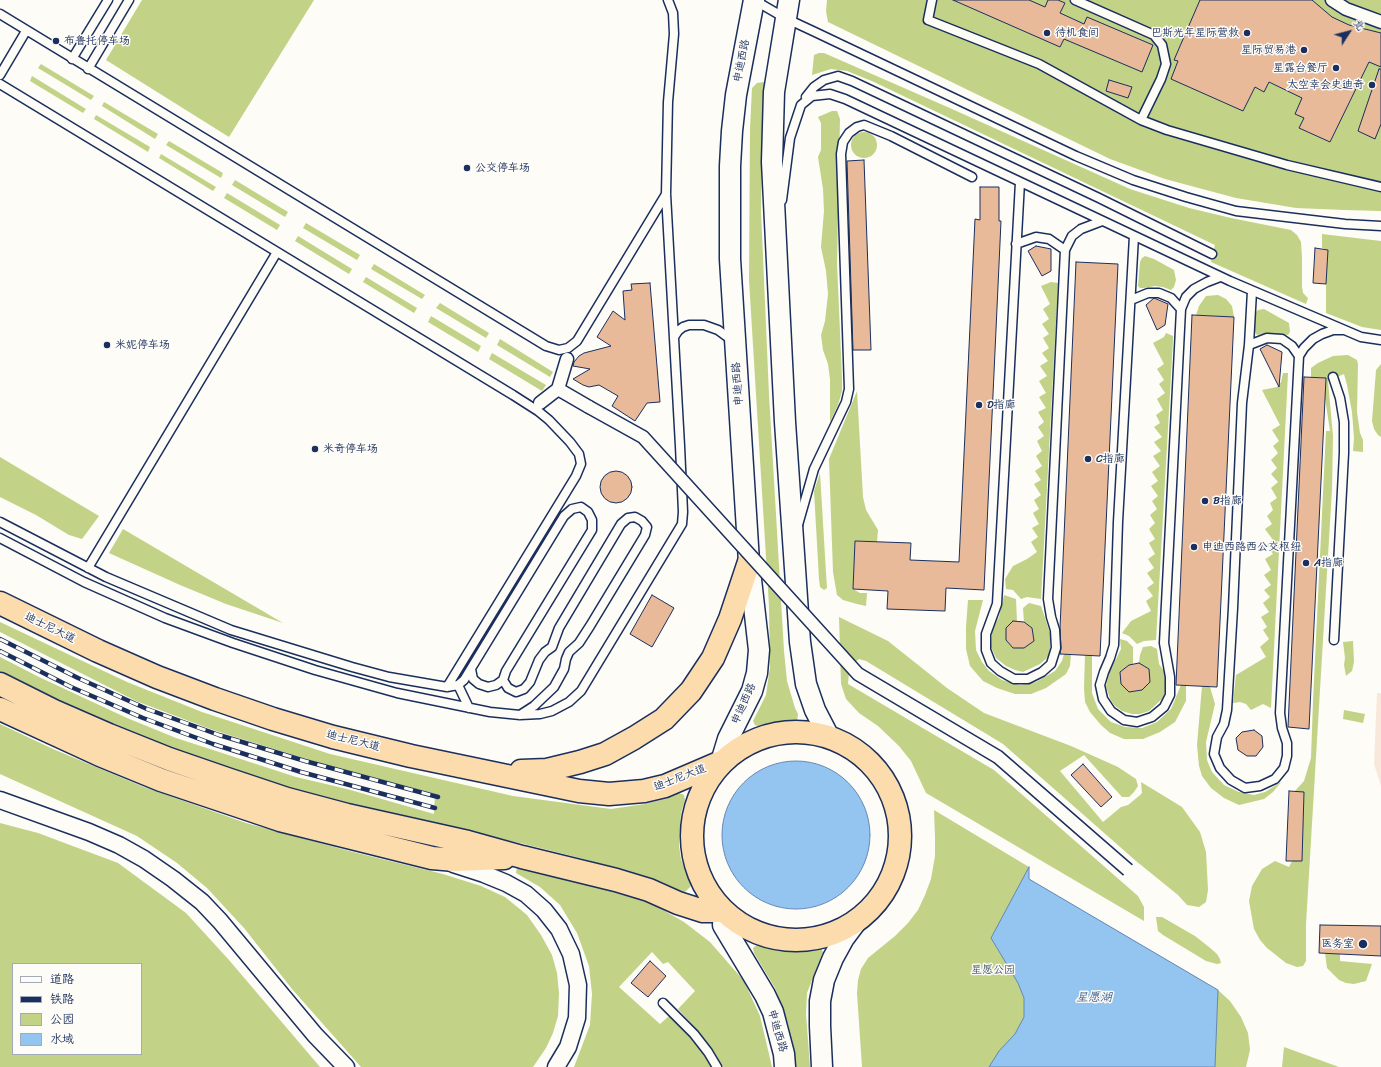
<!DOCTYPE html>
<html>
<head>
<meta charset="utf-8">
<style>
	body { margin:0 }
	#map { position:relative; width:1381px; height:1067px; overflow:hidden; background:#fdfcf7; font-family:Sriracha,"LXGW WenKai TC",sans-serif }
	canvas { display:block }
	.legend { position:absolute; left:12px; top:963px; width:130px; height:92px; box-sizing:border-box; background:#fdfcf7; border:1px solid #a3aaba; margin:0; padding:5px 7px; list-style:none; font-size:12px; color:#1b2f5e }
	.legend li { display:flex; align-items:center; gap:8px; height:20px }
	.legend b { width:20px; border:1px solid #a3aaba }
	.north { position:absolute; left:1329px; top:12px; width:40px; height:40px; -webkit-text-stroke:3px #fdfcf7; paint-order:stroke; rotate:54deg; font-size:11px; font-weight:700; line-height:16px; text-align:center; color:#1b2f5e }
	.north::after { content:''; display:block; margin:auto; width:14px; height:18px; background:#1b2f5e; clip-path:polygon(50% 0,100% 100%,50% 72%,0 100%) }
</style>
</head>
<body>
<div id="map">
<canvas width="1381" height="1067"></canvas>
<ul class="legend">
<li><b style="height:5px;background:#fdfcf7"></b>道路</li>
<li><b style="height:5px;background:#1b2f5e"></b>铁路</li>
<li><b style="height:11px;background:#c2d286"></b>公园</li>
<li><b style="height:11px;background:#94c4f0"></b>水域</li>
</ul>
<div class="north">北</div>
</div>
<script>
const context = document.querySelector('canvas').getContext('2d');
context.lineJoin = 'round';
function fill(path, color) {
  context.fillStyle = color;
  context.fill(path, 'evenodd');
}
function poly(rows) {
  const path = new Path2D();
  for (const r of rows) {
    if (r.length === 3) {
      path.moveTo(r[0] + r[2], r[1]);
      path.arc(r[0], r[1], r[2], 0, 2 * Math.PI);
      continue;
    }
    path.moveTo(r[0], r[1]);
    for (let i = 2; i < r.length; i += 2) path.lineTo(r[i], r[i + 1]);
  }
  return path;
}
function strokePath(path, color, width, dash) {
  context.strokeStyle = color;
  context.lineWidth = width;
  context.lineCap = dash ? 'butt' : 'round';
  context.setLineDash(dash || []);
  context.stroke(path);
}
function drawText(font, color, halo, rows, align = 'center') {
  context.font = font + ' Sriracha,"LXGW WenKai TC",sans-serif';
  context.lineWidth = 3;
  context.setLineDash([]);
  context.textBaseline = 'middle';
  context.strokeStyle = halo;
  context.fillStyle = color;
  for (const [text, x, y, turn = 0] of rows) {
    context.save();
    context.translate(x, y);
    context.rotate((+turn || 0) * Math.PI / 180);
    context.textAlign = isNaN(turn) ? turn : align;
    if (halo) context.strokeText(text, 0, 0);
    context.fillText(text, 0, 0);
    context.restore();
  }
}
const built = poly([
	[1377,693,1381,693,1381,786,1374,764]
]);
const green = poly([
	[142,0,314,0,229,137,106,60],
	[827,0,1381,0,1381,211,1344,210,1296,208,1236,198,1165,179,1110,159,828,22,826,11],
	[819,53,824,53,952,109,1130,189,1189,208,1231,218,1291,230,1297,235,1301,242,1302,258,1302,287,1303,293,1308,298,1306,304,1211,262,1215,245,874,82,847,71,831,69,812,75,814,55],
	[41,64,94,96,91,100,38,68],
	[32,76,86,109,83,113,30,81],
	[764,82,767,88,764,103,762,141,761,211,769,395,784,651,787,681,795,708,798,714,797,721,781,721,760,727,755,725,753,721,766,695,770,667,769,606,749,280,750,129,752,88,757,83],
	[104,102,158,134,155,139,102,106],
	[832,111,837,111,840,119,837,264,842,377,842,391,838,405,830,422,830,379,828,364,823,350,821,335,825,321,828,294,826,271,821,247,824,211,823,189,818,157,821,150,821,123,818,117],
	[96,115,150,147,148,152,94,119],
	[864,145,13],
	[169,141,223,173,221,178,166,145],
	[161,154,216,187,213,191,159,158],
	[235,180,288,212,285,217,232,185],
	[227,193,280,225,277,230,224,198],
	[306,223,360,255,357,260,303,228],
	[1322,234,1381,241,1381,330,1362,327,1326,313,1326,284,1328,250,1322,248],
	[298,236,352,269,349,274,295,241],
	[1145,256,1154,259,1174,270,1176,280,1174,287,1171,290,1163,287,1155,286,1144,288,1140,288,1138,286,1140,262,1142,258],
	[374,264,425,295,422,299,371,269],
	[366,277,417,308,414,313,363,282],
	[1051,282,1058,283,1041,599,1027,597,1021,599,1013,590,1006,589,1005,579,1013,566,1027,559,1037,552,1031,542,1038,537,1032,528,1039,524,1033,513,1039,509,1034,500,1041,495,1034,484,1041,480,1035,471,1042,466,1036,456,1042,451,1037,441,1044,436,1038,427,1044,422,1038,412,1046,408,1039,397,1046,393,1039,381,1047,376,1040,366,1048,361,1042,353,1049,348,1043,338,1049,334,1042,324,1049,319,1043,309,1050,304,1041,286],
	[1218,295,1226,299,1232,306,1234,317,1196,315,1199,306,1206,296],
	[440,303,489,333,486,338,436,308],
	[1264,309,1289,323,1290,332,1288,335,1268,334,1257,335,1255,332,1254,314,1258,310],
	[431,316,481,346,478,352,428,322],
	[1166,333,1173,336,1173,340,1156,640,1144,641,1137,644,1129,636,1122,633,1131,621,1151,611,1146,601,1153,596,1147,588,1154,583,1147,573,1154,568,1148,559,1155,554,1149,543,1155,539,1149,529,1155,523,1150,515,1157,509,1152,501,1158,496,1151,486,1158,481,1152,472,1160,466,1153,456,1161,451,1154,442,1162,437,1154,427,1160,423,1156,415,1163,410,1157,399,1165,393,1159,384,1164,380,1157,369,1164,364,1153,343,1164,337],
	[500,339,553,372,550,377,497,345],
	[492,353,546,385,542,391,489,359],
	[1348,355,1357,360,1358,364,1357,412,1360,433,1363,440,1363,452,1353,451,1354,438,1352,412,1347,385,1344,374,1328,381,1333,436,1332,489,1306,924,1306,961,1303,966,1297,967,1286,963,1267,948,1260,940,1254,929,1249,901,1252,886,1262,869,1275,861,1289,867,1292,861,1302,861,1304,792,1294,792,1304,781,1311,758,1313,701,1326,431,1330,431,1325,398,1326,378,1311,377,1311,368,1318,363,1333,356],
	[1381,364,1381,437,1378,435,1374,429,1372,421,1376,370],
	[1283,373,1288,373,1271,708,1263,704,1251,710,1246,704,1240,702,1233,703,1236,675,1266,657,1260,647,1269,639,1263,630,1267,627,1261,617,1269,612,1263,603,1270,597,1264,590,1271,585,1264,575,1271,570,1265,559,1273,554,1267,544,1273,540,1265,529,1272,524,1267,516,1273,510,1270,503,1277,498,1271,488,1278,482,1271,474,1277,468,1271,460,1278,453,1273,446,1279,441,1272,430,1280,425,1262,390,1277,387,1281,382],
	[857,391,863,497,866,510,878,530,877,542,855,541,853,589,860,593,867,593,866,606,857,604,843,600,837,595,833,572,829,459],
	[0,457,99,516,82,539,69,535,36,515,0,497],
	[820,473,826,573,827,588,824,590,820,587,819,579,814,491],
	[123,529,283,623,226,604,180,585,109,553],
	[1004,595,1016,599,1017,622,1006,628,1006,640,1013,648,1024,648,1034,641,1032,628,1024,622,1023,608,1029,603,1041,606,1051,636,1050,652,1047,658,1040,664,1023,672,1015,670,1006,666,996,658,991,647,992,630,999,617],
	[968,600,983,600,975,631,976,650,982,662,989,671,1002,680,1020,685,1036,682,1055,671,1062,661,1064,654,1071,654,1070,666,1066,674,1046,688,1031,694,1015,694,997,688,983,681,970,666,966,649,966,627],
	[839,617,888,641,947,688,984,713,1071,746,1118,767,1136,779,1138,786,1134,792,1129,797,1122,797,1084,755,1060,771,1103,822,1121,807,1128,805,1139,796,1142,793,1141,782,1182,807,1200,832,1206,852,1208,890,1206,902,1199,907,1187,905,1178,895,1136,861,1003,744,866,661,859,659,854,663,849,673,848,684,994,770,1138,896,1144,907,1144,921,926,793,911,761,899,746,878,726,859,713,846,699,841,684],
	[0,622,127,682,202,712,330,754,513,796,611,809,645,804,665,799,678,793,682,794,684,795,685,800,681,813,679,846,681,859,691,886,684,893,662,882,580,858,524,844,312,798,144,741,0,675,0,657,39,677,127,718,176,738,296,777,347,789,434,814,435,794,316,762,213,730,136,701,0,632],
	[1120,639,1127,641,1133,647,1133,664,1129,665,1120,672,1121,684,1129,692,1142,690,1150,682,1149,669,1139,663,1140,655,1143,647,1151,646,1157,649,1159,664,1164,671,1167,681,1166,690,1162,699,1149,711,1140,714,1132,714,1122,711,1115,706,1110,699,1106,686,1109,673,1121,649],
	[1353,641,1354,662,1352,671,1346,676,1344,665,1345,658,1343,642],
	[1085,655,1092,655,1092,693,1098,709,1111,722,1125,727,1142,728,1157,722,1171,709,1181,685,1186,685,1186,701,1175,722,1160,732,1143,739,1124,739,1110,733,1101,725,1090,712,1085,702,1084,688],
	[1202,686,1210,687,1215,704,1206,742,1207,760,1212,772,1224,785,1239,792,1254,795,1265,792,1281,782,1273,792,1264,799,1239,805,1224,798,1211,788,1202,776,1199,766,1197,745],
	[1344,710,1365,714,1363,723,1343,719],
	[0,724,53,749,144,787,246,823,353,852,443,874,481,886,505,897,527,915,541,935,552,955,557,973,559,993,558,1016,553,1033,546,1048,533,1067,361,1067,292,989,244,928,207,888,177,863,137,836,0,774],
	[934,810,1029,867,1029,879,1218,990,1230,1001,1241,1017,1248,1033,1250,1050,1246,1067,862,1067,857,993,858,980,861,969,868,958,895,936,908,923,918,910,925,895,931,879,935,856,935,837],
	[0,823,38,833,118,863,186,913,229,960,320,1067,0,1067],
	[13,964,141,964,141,1054,13,1054],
	[517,867,614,890,649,902,684,922,710,942,744,981,760,1016,772,1067,723,1067,699,1032,678,1009,695,991,668,962,663,964,652,952,619,987,660,1024,669,1016,693,1039,712,1067,574,1067,590,1025,592,994,589,966,577,933,560,905,540,887,516,873],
	[1156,917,1162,917,1195,936,1209,947,1217,954,1220,959,1221,963,1217,964,1206,961,1163,935,1158,931],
	[758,944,782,950,797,951,820,946,823,952,807,993,806,1014,810,1067,795,1067,795,1055,788,1024,775,988,754,953,753,948],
	[1325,953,1340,954,1340,961,1372,964,1366,981,1354,984,1346,983,1339,980,1327,968],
	[1284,1047,1339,1067,1282,1067]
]);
const water = poly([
	[796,835,74],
	[1029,867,1029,879,1218,990,1215,1067,989,1067,999,1051,1015,1034,1024,1017,1024,998,1018,983,991,938,1029,867]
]);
const building = poly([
	[953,0,1029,0,1045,7,1048,0,1058,0,1065,3,1060,13,1084,24,1087,17,1153,45,1142,72,1064,39,1060,47,953,0],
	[1200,0,1312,0,1332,17,1349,25,1381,33,1381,67,1369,62,1330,142,1299,128,1304,118,1295,114,1302,98,1269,82,1264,92,1255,87,1243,111,1171,79,1178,61,1174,60,1200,0],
	[1379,69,1381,69,1381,124,1375,139,1358,131,1379,69],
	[1109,80,1132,87,1128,98,1106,91,1109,80],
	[864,160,871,350,853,350,847,161,864,160],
	[980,187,999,187,999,221,1001,221,984,590,946,588,945,611,887,609,888,591,853,589,855,541,911,543,910,560,959,562,975,219,980,220,980,187],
	[1036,246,1051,249,1051,271,1042,276,1028,251,1036,246],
	[1315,248,1328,250,1326,284,1313,283,1315,248],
	[1076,262,1118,264,1100,656,1060,654,1061,648,1060,628,1076,262],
	[650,283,660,402,647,403,635,421,612,406,618,396,599,385,589,387,583,385,573,379,590,369,573,366,574,362,579,356,584,353,611,346,597,337,613,311,625,320,623,291,632,290,631,284,650,283],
	[1154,298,1168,304,1165,325,1157,330,1146,305,1154,298],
	[1192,315,1234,317,1217,687,1176,685,1192,315],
	[1267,345,1282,352,1279,387,1260,349,1267,345],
	[1304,377,1326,378,1309,729,1288,727,1304,377],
	[616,487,16],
	[652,595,674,608,652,647,630,634,652,595],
	[1013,621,1024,622,1032,628,1034,641,1024,648,1013,648,1006,640,1006,628,1013,621],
	[1139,663,1149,669,1150,682,1142,690,1129,692,1121,684,1120,672,1129,665,1139,663],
	[1254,730,1262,736,1263,747,1256,756,1247,756,1238,750,1236,738,1242,732,1254,730],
	[1083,764,1112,797,1101,807,1071,775,1083,764],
	[1289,791,1304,792,1302,861,1286,861,1289,791],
	[1320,925,1381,926,1381,956,1319,953,1320,925],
	[650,961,666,976,648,997,631,983,650,961]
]);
const service = poly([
	[754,0,785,18,815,32,1076,156,1133,180,1186,197,1236,211,1345,224,1381,226],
	[932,0,928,20,1039,64,1141,120,1167,130,1287,165,1381,187],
	[1075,0,1154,35,1162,45,1166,64,1161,79,1141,120],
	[0,14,546,346,559,350,568,348,577,341,666,194],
	[72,59,108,0],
	[88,69,129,0],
	[0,75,26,31],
	[0,84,513,395,538,411,549,420,570,442,579,454,581,464,576,476,447,687],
	[806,97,814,87,824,80,838,76,852,81,1099,198,1212,254],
	[1020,182,997,604,986,634,986,650,991,663,1000,671,1014,679,1028,679,1042,672,1051,664,1056,648,1055,630,1051,617,1048,599,1065,250,1072,236,1081,229,1102,221],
	[782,200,790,138,801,105,812,96,830,94,845,99,1230,281,1361,337,1381,340],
	[1134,236,1118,522,1114,645,1110,658,1104,672,1100,685,1103,699,1111,711,1124,720,1137,722,1152,717,1164,707,1170,695,1170,677,1164,643,1181,309,1186,297,1194,289,1207,282,1220,277],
	[1016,244,1036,237,1049,239,1065,250],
	[1252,291,1249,345,1242,403,1233,608,1227,710,1224,724,1217,737,1214,754,1220,768,1231,780,1245,788,1260,786,1275,779,1284,768,1287,756,1287,743,1282,728,1280,713,1299,356,1304,348,1313,339,1322,334,1333,330,1344,330],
	[1131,300,1148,293,1159,293,1171,298,1181,309],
	[674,337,678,331,683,327,689,325,704,325,718,330,733,341],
	[1249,345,1267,338,1282,339,1292,346,1299,356],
	[1333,377,1340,398,1344,422,1344,453,1334,640],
	[0,522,106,577,231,630,352,667,389,677,447,687,458,685,464,680,564,516,572,509,581,507,588,512,592,520,592,530,506,671,503,680,508,688,516,692,524,689,530,682,539,660,545,652,552,647,559,628,621,524,628,518,635,517,642,521,647,527,645,535,590,626,579,643,569,652,566,659,564,669,554,687,534,706,520,715],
	[798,525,814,469,846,402,849,389,841,154,843,142,849,133,857,127,864,125,891,136,972,177],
	[0,538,84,582,165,618,233,643,315,670,397,693,490,712,520,715,540,714,552,711,569,702,581,691,682,524,683,512,680,446,666,194,668,102,674,34,673,13,668,0],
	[88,568,277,252],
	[471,669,473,679,479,684,488,687,496,685,503,680],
	[458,685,469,708],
	[663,1003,694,1034,708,1052,717,1067]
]);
const pedestrian = poly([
	[1332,0,1346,9,1381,22],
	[558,389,589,407],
	[540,403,558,389,567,359]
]);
const minor = poly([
	[0,800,89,832,119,845,144,859,173,879,202,902,220,921,315,1035,346,1067],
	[453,864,484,874,506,883,526,894,544,910,559,929,571,954,578,985,577,1018,568,1047,556,1067]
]);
const tertiary = poly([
	[789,0,774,92,772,162,785,422,800,642,806,684,815,710,829,737],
	[721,762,728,739,752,691,757,673,759,650,749,562,730,259,730,166,732,131,736,95,754,0],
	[724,911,723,925,765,995,773,1012,784,1054,785,1067],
	[822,1067,820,1026,820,1001,824,980,833,958,844,938,856,922,861,918]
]);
const trunk = poly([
	[0,603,98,651,157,677,215,699,273,719,333,737,411,756,579,791,609,794,644,791,665,786,721,762],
	[0,684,54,711,109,735,169,759,227,779,287,799,347,815,468,842,522,857,616,880,649,890,678,903,703,911,724,911],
	[0,709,100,755,161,780,280,820,432,858,455,860,504,858],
	[796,836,104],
	[521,771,547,770,580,762,605,754,634,738,664,719,691,691,713,658,730,619,749,562]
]);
const rail = poly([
	[0,639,78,678,147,709,219,735,305,761,438,797],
	[0,651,71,687,143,718,213,744,301,772,435,808]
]);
const pedestrianBridge = poly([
	[589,407,643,437,858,674,998,757,1128,870]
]);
const markers = [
	[1047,33,4,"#1b2f5e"],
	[1247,33,4,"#1b2f5e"],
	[56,41,4,"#1b2f5e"],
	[1304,50,4,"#1b2f5e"],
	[1336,68,4,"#1b2f5e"],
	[1372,85,4,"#1b2f5e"],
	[467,168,4,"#1b2f5e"],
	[107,345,4,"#1b2f5e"],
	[979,405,4,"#1b2f5e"],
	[315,449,4,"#1b2f5e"],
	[1088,459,4,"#1b2f5e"],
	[1205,501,4,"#1b2f5e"],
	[1194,547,4,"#1b2f5e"],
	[1306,563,4,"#1b2f5e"],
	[1363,944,5,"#1b2f5e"]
];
const poiNames = [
	["待机食间",1055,33],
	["巴斯光年星际营救",1239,33,"right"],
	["布鲁托停车场",64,41],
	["星际贸易港",1296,50,"right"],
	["星露台餐厅",1328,68,"right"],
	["太空幸会史迪奇",1364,85,"right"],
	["公交停车场",475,168],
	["米妮停车场",115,345],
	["D指廊",987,405],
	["米奇停车场",323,449],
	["C指廊",1096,459],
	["B指廊",1213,501],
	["申迪西路西公交枢纽",1202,547],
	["A指廊",1314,563],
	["医务室",1354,944,"right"]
];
const streetNames = [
	["申迪西路",742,61,-79],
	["申迪西路",738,384,-94],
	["迪士尼大道",50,628,26],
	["申迪西路",744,704,-66],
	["迪士尼大道",353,741,14],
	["迪士尼大道",680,778,-21],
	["申迪西路",777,1031,74]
];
const parkNames = [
	["星愿公园",993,970]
];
const waterNames = [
	["星愿湖",1094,998]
];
fill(built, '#f7e8db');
fill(green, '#c2d286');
fill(water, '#94c4f0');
strokePath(water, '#6488b6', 1);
fill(building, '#e9ba99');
strokePath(building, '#1b2f5e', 1);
strokePath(service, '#1b2f5e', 11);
strokePath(pedestrian, '#1b2f5e', 15);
strokePath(minor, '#1b2f5e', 19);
strokePath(tertiary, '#1b2f5e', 23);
strokePath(trunk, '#1b2f5e', 25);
strokePath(service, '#fdfcf7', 8);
strokePath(pedestrian, '#fdfcf7', 12);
strokePath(minor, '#fdfcf7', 16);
strokePath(tertiary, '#fdfcf7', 20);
strokePath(trunk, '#fcdcac', 22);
strokePath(rail, '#1b2f5e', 4.5);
strokePath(rail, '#fdfcf7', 3, [9]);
strokePath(pedestrianBridge, '#1b2f5e', 15, []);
strokePath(pedestrianBridge, '#fdfcf7', 12);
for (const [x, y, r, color] of markers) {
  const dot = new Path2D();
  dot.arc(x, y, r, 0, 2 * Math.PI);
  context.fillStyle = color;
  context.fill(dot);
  strokePath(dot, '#fdfcf7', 1.5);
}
drawText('11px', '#1b2f5e', '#fdfcf7', poiNames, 'left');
drawText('11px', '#1b2f5e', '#fdfcf7', streetNames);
drawText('11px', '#455868', '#fdfcf7', parkNames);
drawText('italic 12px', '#3f5c8a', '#fdfcf7', waterNames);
</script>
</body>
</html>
